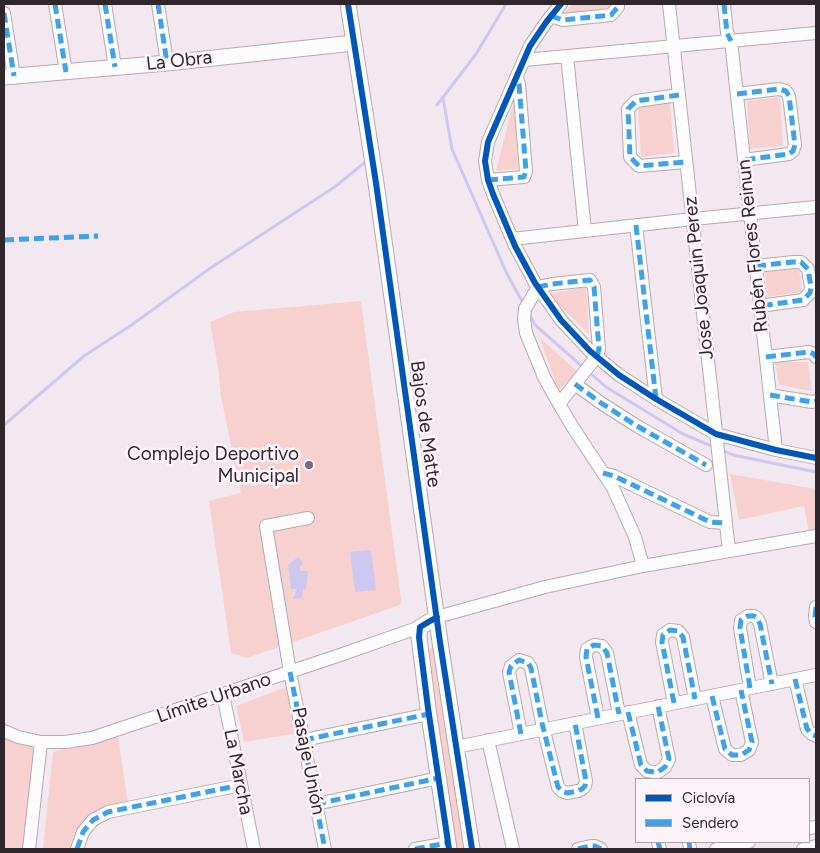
<!DOCTYPE html>
<html>
<head>
<meta charset="utf-8">
<style>
	body { margin:0 }
	#map { position:relative; width:820px; height:853px; overflow:hidden; background:#f4e8f0; font-family:Figtree,sans-serif }
	canvas { display:block }
	.frame { position:absolute; inset:0; border:5px solid #30272d; pointer-events:none }
	.legend { position:absolute; left:635px; top:778px; width:175px; height:65px; box-sizing:border-box; background:#fdf4fa; border:1px solid #aba2a8; margin:0; padding:6px 9px; list-style:none; font-size:15px; color:#30272d }
	.legend li { display:flex; align-items:center; gap:10px; height:25px }
	.legend b { width:25px; border:1px solid #aba2a8 }
</style>
</head>
<body>
<div id="map">
<canvas width="820" height="853"></canvas>
<div class="frame"></div>
<ul class="legend">
<li><b style="height:6px;background:#0057b8"></b>Ciclovía</li>
<li><b style="height:6px;background:#3ea2eb"></b>Sendero</li>
</ul>
</div>
<script>
const context = document.querySelector('canvas').getContext('2d');
context.lineJoin = 'round';
function fill(path, color) {
  context.fillStyle = color;
  context.fill(path, 'evenodd');
}
function poly(rows) {
  const path = new Path2D();
  for (const r of rows) {
    path.moveTo(r[0], r[1]);
    for (let i = 2; i < r.length; i += 2) path.lineTo(r[i], r[i + 1]);
  }
  return path;
}
function strokePath(path, color, width, dash) {
  context.strokeStyle = color;
  context.lineWidth = width;
  context.lineCap = dash ? 'butt' : 'round';
  context.setLineDash(dash || []);
  context.stroke(path);
}
function drawText(font, color, halo, rows, align = 'center') {
  context.font = font + ' Figtree,sans-serif';
  context.lineWidth = 5;
  context.setLineDash([]);
  context.textBaseline = 'middle';
  context.strokeStyle = halo;
  context.fillStyle = color;
  for (const [text, x, y, turn = 0] of rows) {
    context.save();
    context.translate(x, y);
    context.rotate((+turn || 0) * Math.PI / 180);
    context.textAlign = isNaN(turn) ? turn : align;
    if (halo) context.strokeText(text, 0, 0);
    context.fillText(text, 0, 0);
    context.restore();
  }
}
const green = poly([
	[572,4,610,4,610,8,563,14],
	[780,97,783,146,750,149,747,101],
	[514,100,518,169,496,171],
	[670,103,674,153,641,157,638,107],
	[799,268,802,292,767,297,765,272],
	[586,287,589,334,548,294],
	[361,301,401,599,400,605,247,658,231,653,209,501,241,493,221,397,218,367,210,322,234,312],
	[540,338,578,372,558,390],
	[775,362,808,362,812,391,779,385],
	[730,474,816,489,816,532,809,534,804,506,739,520],
	[436,647,468,849,453,849,425,650],
	[289,686,299,733,244,742,236,706],
	[118,735,128,804,99,811,74,849,43,849,53,752],
	[4,736,36,749,24,849,4,849]
]);
const water = poly([
	[371,550,376,590,355,592,350,552],
	[298,557,303,562,300,568,300,571,308,571,306,589,303,589,302,598,293,599,297,589,291,589,288,565]
]);
const stream = poly([
	[443,98,452,149,507,274,523,303],
	[437,105,476,54,506,4],
	[529,313,535,325,584,368],
	[589,372,606,387,683,434,714,447],
	[4,425,84,356,133,324,209,269,336,186,364,163],
	[722,450,733,455,816,472]
]);
const minor = poly([
	[55,4,66,72],
	[105,4,115,67],
	[158,4,167,63],
	[561,4,547,21,530,46,488,142,485,161,488,180,493,194,515,246,535,283,561,320,590,351,619,375,656,399,716,434,776,450,816,458],
	[669,4,729,551],
	[724,4,727,33,731,41,776,450],
	[4,13,14,76],
	[551,16,563,20,611,15,618,7,618,4],
	[567,56,585,231],
	[524,60,816,33],
	[737,94,779,89,786,91,789,96,795,145,793,151,789,154,744,160],
	[679,95,636,101,628,109,630,157,639,166,686,162],
	[488,180,524,177,526,171,519,84,517,78],
	[636,225,656,399],
	[512,239,693,219,816,207],
	[756,266,793,262,801,262,808,269,811,287,810,293,803,300,760,306],
	[766,357,809,352,814,354,816,357],
	[575,384,601,403,637,426,706,465],
	[770,395,812,402,816,401],
	[559,404,597,356,599,349,594,287,590,280,552,284,538,287,525,309,524,319,526,333,544,377,559,404,572,426,613,488,635,537,643,566],
	[603,473,614,476,710,522,726,523],
	[308,518,266,526,290,672,325,849],
	[816,607,815,616,816,622],
	[437,617,545,587,643,566,816,536],
	[795,679,807,729,812,734,816,736],
	[750,688,740,628,741,620,748,616,754,616,757,618,760,624,772,684],
	[223,694,254,849],
	[712,696,725,749,732,755,741,755,749,750,752,742,741,690],
	[674,703,662,642,663,635,670,630,678,631,683,637,695,699],
	[628,712,641,765,647,771,654,772,658,772,665,767,669,759,658,706],
	[598,718,586,657,587,649,594,645,602,646,607,653,619,714],
	[4,731,18,737,41,742,65,742,92,738,343,654,420,627],
	[521,734,509,672,511,666,519,660,528,663,531,668,542,723,558,787,562,791,567,793,578,791,582,789,585,786,586,781,575,723],
	[304,740,429,714],
	[488,740,513,849],
	[456,747,816,675],
	[316,804,439,778],
	[809,828,816,827],
	[658,842,660,849],
	[689,842,690,849],
	[29,849,41,742],
	[77,849,83,832,93,820,108,812,241,785],
	[415,849,448,843],
	[578,849,591,846,595,846,601,849],
	[716,849,749,842],
	[803,849,816,846]
]);
const major = poly([
	[348,4,376,183,440,642,472,849],
	[4,77,167,63,354,43],
	[437,617,420,627,419,637,428,708,449,849]
]);
const quiet = poly([
	[55,4,66,72],
	[105,4,115,67],
	[158,4,167,63],
	[724,4,727,33,731,41],
	[4,13,14,76],
	[551,16,563,20,611,15,618,7,618,4],
	[737,94,779,89,786,91,789,96,795,145,793,151,789,154,744,160],
	[679,95,636,101,628,109,630,157,639,166,686,162],
	[488,180,524,177,526,171,519,84,517,78],
	[636,225,656,399],
	[4,240,98,236],
	[756,266,793,262,801,262,808,269,811,287,810,293,803,300,760,306],
	[538,287,552,284,590,280,594,287,599,349,597,356],
	[766,357,809,352,814,354,816,357],
	[575,384,601,403,637,426,706,465],
	[770,395,812,402,816,401],
	[603,473,614,476,710,522,726,523],
	[816,607,815,616,816,622],
	[290,672,325,849],
	[795,679,807,729,812,734,816,736],
	[750,688,740,628,741,620,748,616,754,616,757,618,760,624,772,684],
	[712,696,725,749,732,755,741,755,749,750,752,742,741,690],
	[674,703,662,642,663,635,670,630,678,631,683,637,695,699],
	[628,712,641,765,647,771,654,772,658,772,665,767,669,759,658,706],
	[598,718,586,657,587,649,594,645,602,646,607,653,619,714],
	[521,734,509,672,511,666,519,660,528,663,531,668,542,723,558,787,562,791,567,793,578,791,582,789,585,786,586,781,575,723],
	[304,740,429,714],
	[316,804,439,778],
	[658,842,660,849],
	[689,842,690,849],
	[745,842,745,843],
	[77,849,83,832,93,820,108,812,241,785],
	[415,849,448,843],
	[578,849,591,846,595,846,601,849]
]);
const cycleway = poly([
	[348,4,376,183,440,642,472,849],
	[561,4,547,21,530,46,488,142,485,161,488,180,493,194,515,246,535,283,561,320,590,351,619,375,656,399,716,434,776,450,816,458],
	[437,617,420,627,419,637,428,708,449,849]
]);
const markers = [
	[309,465,5,"#756b71"]
];
const streetNames = [
	["La Obra",179,61,-6],
	["Rubén Flores Reinun",753,246,-96],
	["Jose Joaquin Perez",699,278,-96],
	["Bajos de Matte",425,424,82],
	["Límite Urbano",214,698,-19],
	["Pasaje Unión",308,761,79],
	["La Marcha",238,772,79]
];
const poiNames = [
	["Complejo Deportivo",299,454],
	["Municipal",299,476]
];
fill(green, '#f7d1d0');
fill(water, '#cec8f1');
strokePath(stream, '#cec8f1', 3);
strokePath(minor, '#b4aab0', 14);
strokePath(major, '#b4aab0', 17);
strokePath(minor, '#fdfcfd', 12);
strokePath(major, '#fdfcfd', 15);
strokePath(quiet, '#3ea2eb', 5, [10, 5]);
strokePath(cycleway, '#0057b8', 6);
for (const [x, y, r, color] of markers) {
  const dot = new Path2D();
  dot.arc(x, y, r, 0, 2 * Math.PI);
  context.fillStyle = color;
  context.fill(dot);
  strokePath(dot, '#fdf4fa', 2);
}
drawText('19px', '#30272d', '#fdf4fa', streetNames);
drawText('19px', '#30272d', '#fdf4fa', poiNames, 'right');
</script>
</body>
</html>
